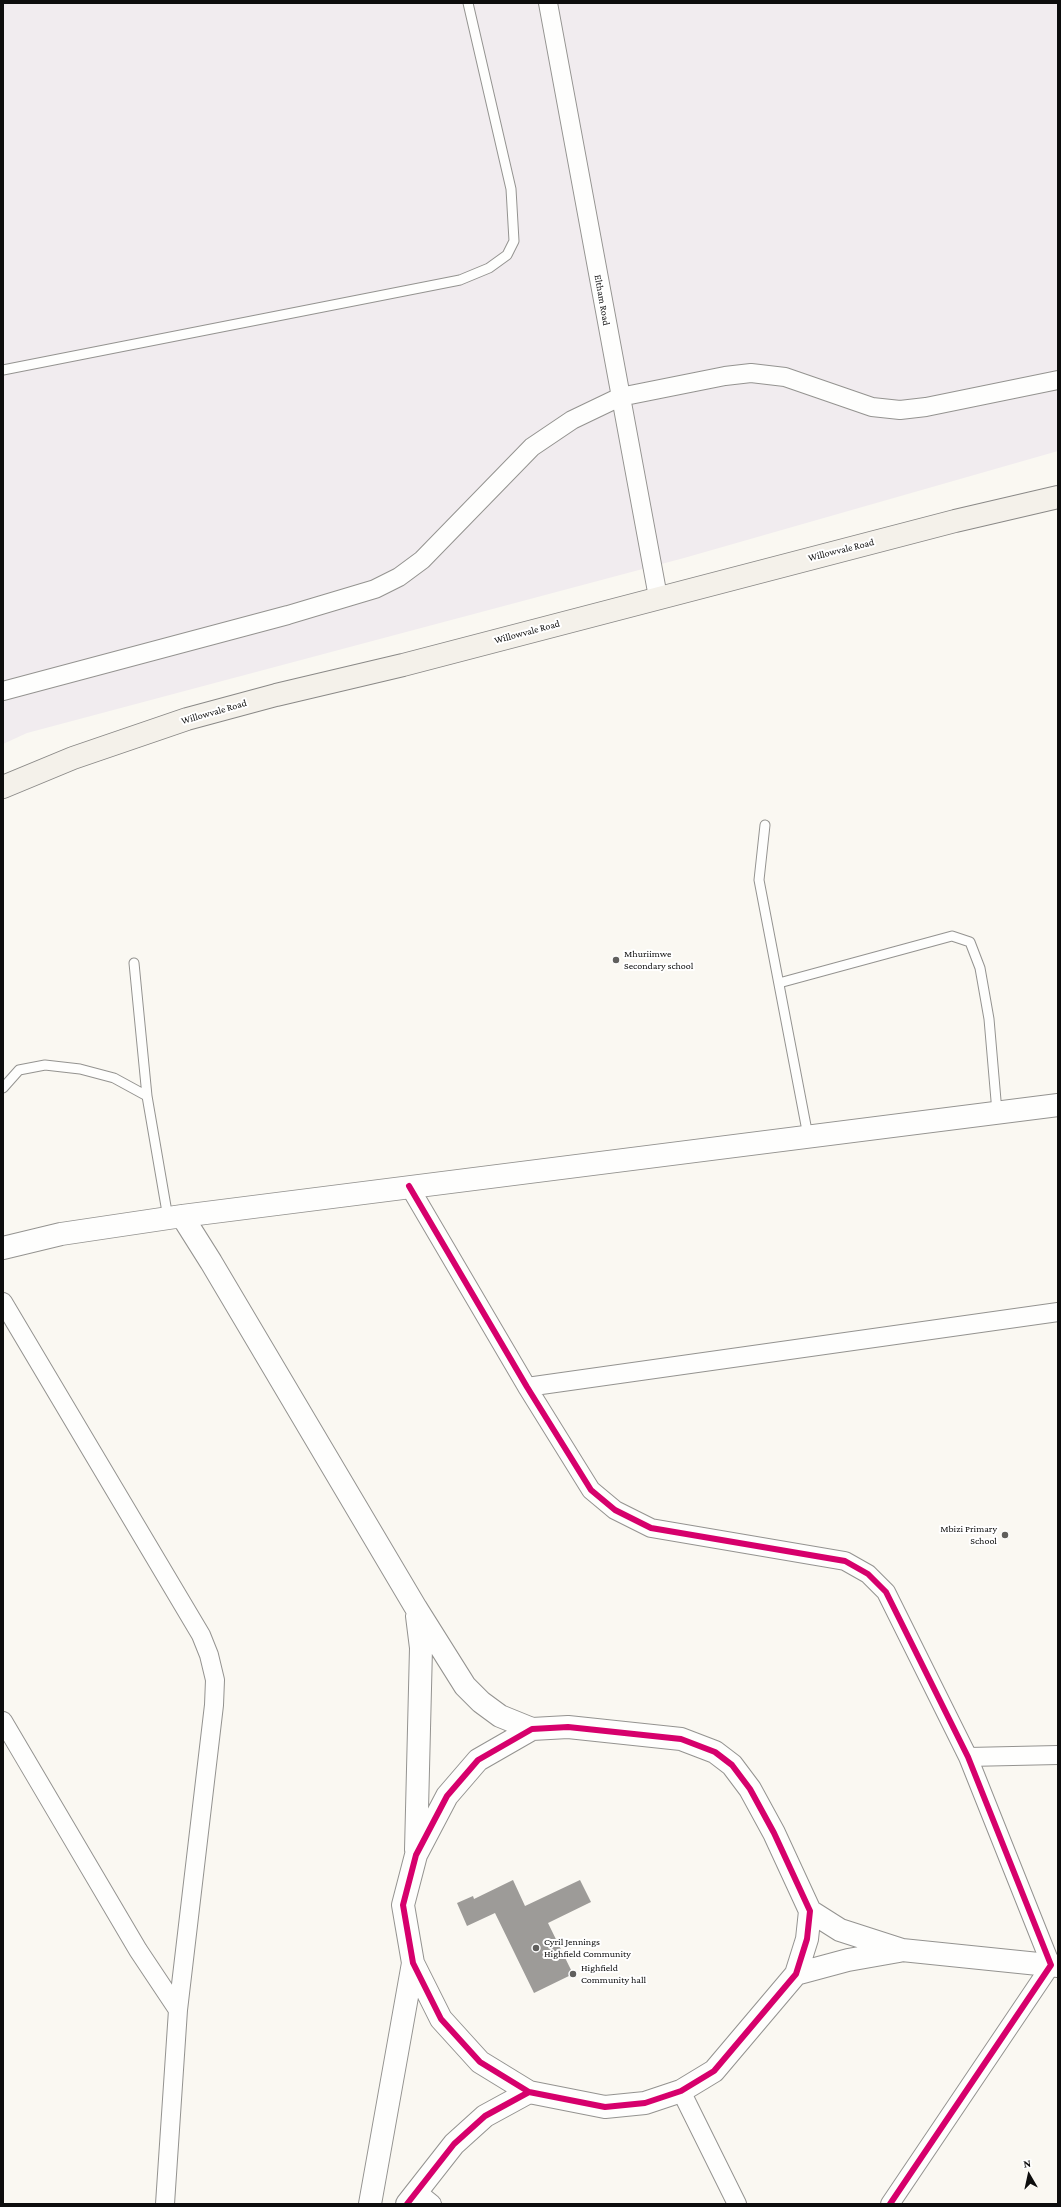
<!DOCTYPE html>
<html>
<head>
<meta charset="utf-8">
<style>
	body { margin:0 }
	#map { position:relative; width:1061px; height:2207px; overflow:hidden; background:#faf8f2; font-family:"Crimson Pro",serif }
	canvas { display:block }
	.frame { position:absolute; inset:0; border:4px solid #0d0d0d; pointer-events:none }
	.north { position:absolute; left:1009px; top:2155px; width:40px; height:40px; -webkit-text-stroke:3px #fff; paint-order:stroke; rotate:351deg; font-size:11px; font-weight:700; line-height:16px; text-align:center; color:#0d0d0d }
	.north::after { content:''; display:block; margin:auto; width:14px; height:18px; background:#0d0d0d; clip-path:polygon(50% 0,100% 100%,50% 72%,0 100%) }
</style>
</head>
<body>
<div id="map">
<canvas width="1061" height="2207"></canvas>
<div class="frame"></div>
<div class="north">N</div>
</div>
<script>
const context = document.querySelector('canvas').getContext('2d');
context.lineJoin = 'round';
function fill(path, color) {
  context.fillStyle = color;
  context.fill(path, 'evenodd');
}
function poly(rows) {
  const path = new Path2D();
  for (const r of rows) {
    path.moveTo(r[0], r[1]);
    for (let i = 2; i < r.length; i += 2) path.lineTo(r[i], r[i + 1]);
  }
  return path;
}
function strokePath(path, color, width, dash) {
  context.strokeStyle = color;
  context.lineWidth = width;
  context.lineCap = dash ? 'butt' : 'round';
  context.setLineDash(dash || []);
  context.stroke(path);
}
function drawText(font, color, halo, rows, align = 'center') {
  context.font = font + ' "Crimson Pro",serif';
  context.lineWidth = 4;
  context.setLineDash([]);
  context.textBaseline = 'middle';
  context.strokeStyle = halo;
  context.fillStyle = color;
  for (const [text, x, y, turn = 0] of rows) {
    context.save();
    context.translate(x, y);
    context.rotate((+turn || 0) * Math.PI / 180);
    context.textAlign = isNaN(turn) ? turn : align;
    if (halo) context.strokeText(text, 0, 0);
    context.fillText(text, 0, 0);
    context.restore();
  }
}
const industrial = poly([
	[3,3,1058,3,1058,451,684,558,27,733,3,744]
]);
const building = poly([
	[513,1880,525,1906,580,1880,591,1902,548,1923,573,1974,534,1993,495,1913,467,1926,457,1903,473,1896,474,1899]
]);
const service = poly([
	[3,370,460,280,489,268,507,255,514,241,511,189,468,3],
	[765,825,759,880,808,1136],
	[134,963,147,1096,168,1218],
	[779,983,952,936,970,942,980,968,989,1019,997,1112],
	[3,1088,19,1070,45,1065,80,1069,114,1078,147,1096]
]);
const minor = poly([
	[548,3,658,597],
	[3,691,288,615,375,589,399,577,422,560,532,447,572,420,620,397,725,376,751,373,785,377,872,407,900,410,926,407,1058,380],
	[409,1186,527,1387,591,1490,615,1510,651,1528,845,1561,868,1574,886,1592,968,1757,1051,1965,890,2204],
	[3,1302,201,1635,209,1655,215,1680,214,1705,178,2010,165,2204],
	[527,1387,1058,1312],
	[3,1721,138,1950,178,2010],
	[968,1757,1058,1755],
	[681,2091,737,2204],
	[416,2191,432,2204]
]);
const tertiary = poly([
	[182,1216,211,1262,416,1608,465,1686,481,1702,500,1716,532,1729],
	[3,1248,61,1234,182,1216,1058,1105],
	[416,1850,421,1648,417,1616],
	[810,1911,840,1930,902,1950,1058,1966],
	[796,1974,848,1960,899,1951],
	[370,2204,413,1963],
	[407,2204,454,2144,485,2116,529,2092,605,2107,645,2103,681,2091,714,2071,796,1974,807,1939,810,1911,774,1833,750,1789,732,1765,715,1752,681,1739,568,1727,532,1729,478,1760,447,1796,416,1855,403,1905,413,1963,441,2019,480,2062,529,2092]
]);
const secondary = poly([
	[3,787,73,758,187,719,276,695,403,665,955,521,1058,497]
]);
const cycleway = poly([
	[409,1186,527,1387,591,1490,615,1510,651,1528,845,1561,868,1574,886,1592,968,1757,1051,1965,890,2204],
	[407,2204,454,2144,485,2116,529,2092,605,2107,645,2103,681,2091,714,2071,796,1974,807,1939,810,1911,774,1833,750,1789,732,1765,715,1752,681,1739,568,1727,532,1729,478,1760,447,1796,416,1855,403,1905,413,1963,441,2019,480,2062,529,2092]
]);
const markers = [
	[616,960,4,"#605f5d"],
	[1005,1535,4,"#605f5d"],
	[536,1948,4,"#605f5d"],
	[573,1974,4,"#605f5d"]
];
const streetNames = [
	["Eltham Road",602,300,80],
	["Willowvale Road",841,550,-14],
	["Willowvale Road",527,632,-15],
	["Willowvale Road",214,712,-16]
];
const poiNames = [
	["Mhuriimwe",624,954],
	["Secondary school",624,966],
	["Mbizi Primary",997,1529,"right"],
	["School",997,1541,"right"],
	["Cyril Jennings",544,1942],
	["Highfield Community",544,1954],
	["Highfield",581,1968],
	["Community hall",581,1980]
];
fill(industrial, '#f1ecef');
fill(building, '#9d9b98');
strokePath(service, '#949390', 11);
strokePath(minor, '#949390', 20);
strokePath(tertiary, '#949390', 24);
strokePath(secondary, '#8a8987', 24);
strokePath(service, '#fefefd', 9);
strokePath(minor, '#fefefd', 18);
strokePath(tertiary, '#fefefd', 22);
strokePath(secondary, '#f4f1ea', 22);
strokePath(cycleway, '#d6006c', 6);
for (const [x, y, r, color] of markers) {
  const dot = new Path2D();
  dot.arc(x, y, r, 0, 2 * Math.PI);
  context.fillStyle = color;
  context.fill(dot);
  strokePath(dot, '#fff', 1.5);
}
drawText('10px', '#0d0d0d', '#fff', streetNames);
drawText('10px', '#0d0d0d', '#fff', poiNames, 'left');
</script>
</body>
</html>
